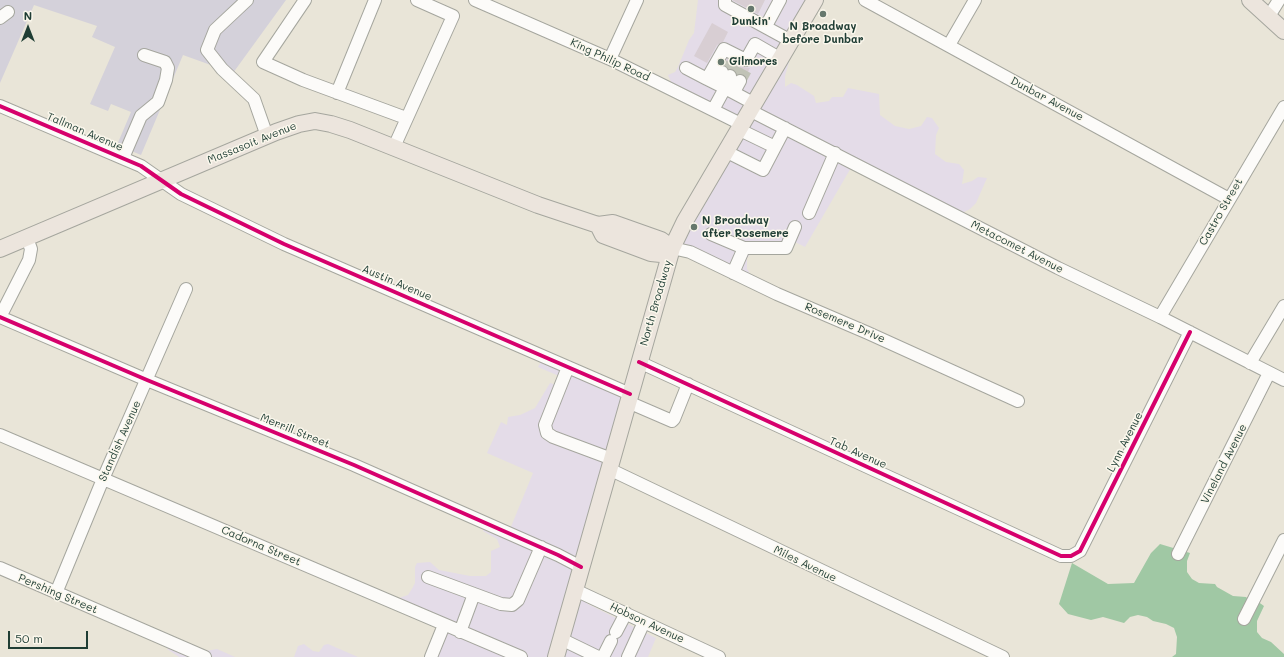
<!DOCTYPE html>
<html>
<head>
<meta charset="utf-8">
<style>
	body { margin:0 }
	#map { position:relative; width:1284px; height:657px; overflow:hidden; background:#e9e5d8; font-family:Mali,sans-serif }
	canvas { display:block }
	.north { position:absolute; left:8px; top:8px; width:40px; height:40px; -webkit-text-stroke:3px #fbf7ec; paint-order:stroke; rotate:0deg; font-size:11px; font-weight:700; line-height:16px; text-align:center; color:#1f3d34 }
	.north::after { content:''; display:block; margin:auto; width:14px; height:18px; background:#1f3d34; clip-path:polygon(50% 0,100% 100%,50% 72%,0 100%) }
	.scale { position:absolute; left:8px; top:631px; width:80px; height:18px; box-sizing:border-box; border:2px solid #1f3d34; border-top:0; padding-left:5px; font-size:12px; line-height:14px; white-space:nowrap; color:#1f3d34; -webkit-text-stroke:3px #fbf7ec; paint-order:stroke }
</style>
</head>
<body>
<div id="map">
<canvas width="1284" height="657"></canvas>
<div class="north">N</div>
<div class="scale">50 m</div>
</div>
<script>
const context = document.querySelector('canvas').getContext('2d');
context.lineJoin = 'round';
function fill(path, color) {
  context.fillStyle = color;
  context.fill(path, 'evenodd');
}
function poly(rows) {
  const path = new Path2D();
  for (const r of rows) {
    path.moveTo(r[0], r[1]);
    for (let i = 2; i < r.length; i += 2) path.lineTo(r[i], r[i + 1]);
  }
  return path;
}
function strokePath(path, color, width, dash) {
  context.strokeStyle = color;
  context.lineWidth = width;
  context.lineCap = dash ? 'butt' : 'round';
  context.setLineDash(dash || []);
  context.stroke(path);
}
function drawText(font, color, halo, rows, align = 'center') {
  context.font = font + ' Mali,sans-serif';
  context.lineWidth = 3;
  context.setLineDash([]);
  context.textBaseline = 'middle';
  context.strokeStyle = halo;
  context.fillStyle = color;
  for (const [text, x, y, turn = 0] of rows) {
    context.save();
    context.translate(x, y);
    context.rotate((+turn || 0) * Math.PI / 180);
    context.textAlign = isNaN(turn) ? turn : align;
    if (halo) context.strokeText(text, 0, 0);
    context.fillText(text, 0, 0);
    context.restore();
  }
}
const built = poly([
	[698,0,815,0,781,61,789,62,785,76,785,87,791,83,797,85,814,96,816,103,829,101,832,97,843,97,848,88,879,94,880,115,895,126,909,129,921,126,927,117,932,118,939,128,936,135,935,154,946,162,959,164,964,170,962,184,972,181,978,177,987,178,976,203,970,209,958,215,852,166,805,247,789,239,783,247,752,252,747,258,747,269,751,275,674,250,744,127,672,84,668,75,675,72,678,67,689,40,694,33],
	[542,360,627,396,575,594,588,604,656,638,648,657,434,657,445,632,396,599,408,595,413,587,415,583,415,567,417,563,430,562,439,570,470,576,486,576,491,572,491,551,500,547,497,539,483,531,486,525,508,534,533,473,487,453,501,422,507,425,508,417,520,415,535,408,550,383,561,386,559,376,538,367],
	[304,644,313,651,319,652,324,645,328,644,358,657,294,657,298,646],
	[172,645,200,652,217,649,235,657,179,657,167,649]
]);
const industrial = poly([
	[0,0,286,0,233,73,183,55,141,155,117,145,131,112,111,104,108,111,90,104,115,47,92,37,97,26,34,5,0,83]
]);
const forest = poly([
	[1160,544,1190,553,1187,561,1187,572,1192,579,1199,583,1215,584,1217,587,1233,596,1246,597,1254,605,1257,601,1264,606,1257,621,1257,632,1262,638,1271,642,1284,654,1284,657,1172,657,1176,654,1177,637,1174,628,1166,624,1153,621,1147,617,1138,615,1130,617,1124,623,1103,617,1091,620,1068,614,1059,604,1072,563,1108,584,1134,583,1151,553]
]);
const building = poly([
	[732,0,765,0,758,14],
	[712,23,728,32,723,42,717,45,707,63,694,56],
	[727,59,743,67,750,68,746,76,737,74,733,69,729,69,724,65]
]);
const minorTunnel = poly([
	[722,72,730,57],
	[730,76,738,61],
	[740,81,748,66]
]);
const minor = poly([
	[247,0,215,30,207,50,222,69,254,99,267,136],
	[305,0,263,62,303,80,406,118],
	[475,0,610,59,743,125],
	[725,0,725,5,791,41],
	[865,0,1229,199],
	[1269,16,1279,0],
	[0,18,8,12],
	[766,26,780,0],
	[949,45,975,0],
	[610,59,637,0],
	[686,68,707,79],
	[730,76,725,88,707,79,724,49,746,60,755,44,781,59],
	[717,83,722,72],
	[734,92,740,81],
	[337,93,375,0],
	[0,106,141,166,181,194,284,244,630,394],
	[713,110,725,88,755,104],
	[751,111,1058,268,1160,317,1284,380],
	[740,130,775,147],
	[394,147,453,16,417,0],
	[727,152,763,170,785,128],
	[123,158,141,116,158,102,166,80,168,68,165,62,144,55],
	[809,213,835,153],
	[711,234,744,248],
	[672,248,690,252,777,294,868,333,1018,401],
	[733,273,744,248,786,248,795,227],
	[0,317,147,380,354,465,558,555,581,567],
	[0,317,29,260,31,249,27,238],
	[1160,317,1284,107],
	[639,362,1061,556,1071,556,1080,551,1190,332],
	[1250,363,1284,306],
	[568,367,545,425,547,433,553,437,612,459],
	[628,402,672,421,674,419,688,384],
	[0,435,521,657],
	[609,469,1003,657],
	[1178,554,1269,373],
	[0,568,205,657],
	[428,577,501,604,512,605,518,600,541,547],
	[575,590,719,657],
	[56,593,103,479,186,289],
	[1244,619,1284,540],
	[460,632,474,594],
	[616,632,626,613],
	[561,639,598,657],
	[431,657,444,625],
	[603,657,611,641],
	[628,657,644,622]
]);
const major = poly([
	[1250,0,1284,31],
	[0,249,276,132,299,124,315,121,331,124,350,130,538,205,598,225,613,223,661,240,672,248,661,254,651,253,603,235,598,225],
	[556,657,672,248,685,221,815,0]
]);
const cycleway = poly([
	[0,106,141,166,181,194,284,244,630,394],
	[0,317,147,380,354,465,558,555,581,567],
	[639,362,1061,556,1071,556,1080,551,1190,332]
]);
const markers = [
	[751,9,4,"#66786d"],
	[823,14,4,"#66786d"],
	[721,62,4,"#66786d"],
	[694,227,4,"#66786d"]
];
const poiNames = [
	["Dunkin'",751,22],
	["N Broadway",823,27],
	["before Dunbar",823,40],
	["Gilmores",729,62,"left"],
	["N Broadway",702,221,"left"],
	["after Rosemere",702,234,"left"]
];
const streetNames = [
	["King Philip Road",610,60,25],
	["Dunbar Avenue",1047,99,28],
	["Tallman Avenue",85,132,23],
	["Massasoit Avenue",252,143,-22],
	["Castro Street",1221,212,-60],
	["Metacomet Avenue",1017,247,27],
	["Austin Avenue",397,283,23],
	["North Broadway",656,303,-74],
	["Rosemere Drive",845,323,23],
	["Merrill Street",295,431,22],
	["Standish Avenue",120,441,-66],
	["Lynn Avenue",1125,442,-63],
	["Tab Avenue",858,453,24],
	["Vineland Avenue",1224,464,-63],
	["Cadorna Street",261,546,23],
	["Miles Avenue",805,564,26],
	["Pershing Street",58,594,23],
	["Hobson Avenue",647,623,25]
];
fill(built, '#e4dce8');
fill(industrial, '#d4d1da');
fill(forest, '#a0c8a4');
fill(building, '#d8ced3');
strokePath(minorTunnel, '#c1c3b7', 12, [12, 6]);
strokePath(minor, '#a5a69e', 14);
strokePath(major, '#a5a69e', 18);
strokePath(minor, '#fcfbf9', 12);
strokePath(major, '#ece5dd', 16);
strokePath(cycleway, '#d6006c', 4);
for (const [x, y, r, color] of markers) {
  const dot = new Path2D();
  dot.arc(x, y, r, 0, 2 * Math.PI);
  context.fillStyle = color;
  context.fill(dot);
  strokePath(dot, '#fbf7ec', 1.5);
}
drawText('bold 11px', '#1f3d34', '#fbf7ec', poiNames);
drawText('11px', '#1f3d34', '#fbf7ec', streetNames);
</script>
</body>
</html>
